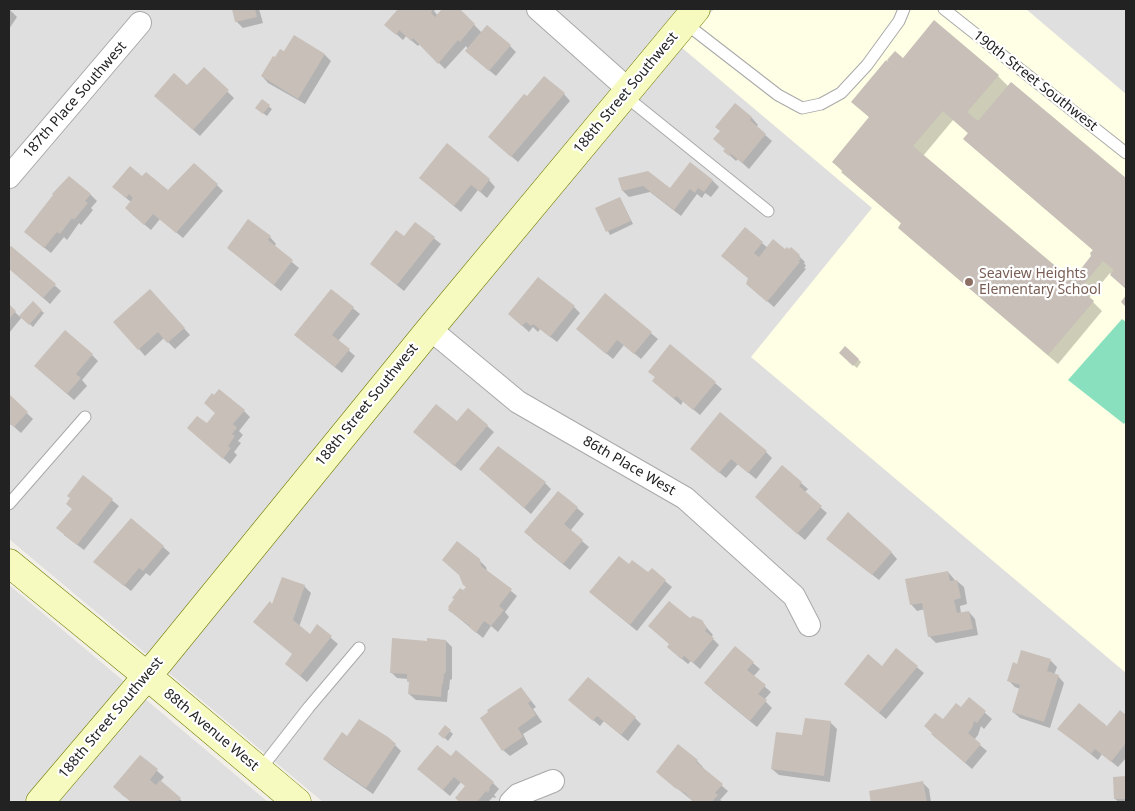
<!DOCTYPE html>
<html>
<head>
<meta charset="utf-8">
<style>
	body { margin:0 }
	#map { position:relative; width:1135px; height:811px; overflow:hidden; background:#f2efe9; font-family:"Noto Sans",sans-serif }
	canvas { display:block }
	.frame { position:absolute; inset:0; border:10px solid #222; pointer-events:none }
</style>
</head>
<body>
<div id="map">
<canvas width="1135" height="811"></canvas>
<div class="frame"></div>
</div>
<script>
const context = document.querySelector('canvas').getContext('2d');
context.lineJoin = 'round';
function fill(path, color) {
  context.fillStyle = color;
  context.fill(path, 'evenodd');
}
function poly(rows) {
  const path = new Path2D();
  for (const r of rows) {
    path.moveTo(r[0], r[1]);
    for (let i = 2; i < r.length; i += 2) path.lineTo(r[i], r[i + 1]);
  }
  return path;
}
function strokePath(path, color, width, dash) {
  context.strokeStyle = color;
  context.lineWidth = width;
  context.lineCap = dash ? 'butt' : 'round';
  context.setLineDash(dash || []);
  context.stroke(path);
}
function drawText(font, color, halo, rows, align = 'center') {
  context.font = font + ' "Noto Sans",sans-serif';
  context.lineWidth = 4.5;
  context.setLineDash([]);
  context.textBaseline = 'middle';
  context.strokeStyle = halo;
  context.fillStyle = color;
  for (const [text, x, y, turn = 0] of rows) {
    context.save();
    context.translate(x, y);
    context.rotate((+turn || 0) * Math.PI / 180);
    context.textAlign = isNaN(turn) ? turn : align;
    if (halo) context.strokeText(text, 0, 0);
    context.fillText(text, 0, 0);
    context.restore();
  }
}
const residential = poly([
	[9,9,1126,9,1126,802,323,802,9,539],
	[9,585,268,802,9,802]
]);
const education = poly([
	[714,9,1026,9,1126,94,1126,673,751,357,872,208,681,47]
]);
const pitch = poly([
	[1122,319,1126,322,1126,421,1124,424,1068,380]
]);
const shadow = poly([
	[9,9,17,17,9,29],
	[233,9,259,9,263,23,243,28,237,22],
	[399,9,436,9,434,11,438,16,444,9,459,9,482,33,510,46,516,52,496,76,473,57,466,46,445,69,420,44,418,46,406,36,403,40,386,25],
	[295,37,325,55,331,61,305,104,268,83,262,76,276,59,285,53],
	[895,53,903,59,998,76,1009,87,1012,83,1126,180,1126,289,1110,273,1089,298,1102,311,1058,364,909,237,902,224,853,182,833,162,870,118,853,102],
	[953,120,969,134,974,148,1094,251,1093,256,1072,282,923,156],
	[204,69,234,98,200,136,162,102,187,87],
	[564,94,570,101,518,162,496,143,527,98],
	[262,101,272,109,267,116,260,111],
	[735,105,752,118,758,125,756,127,772,141,749,169,738,159,736,161,725,151,726,149,721,131],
	[142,178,168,192,217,185,223,191,183,238,160,219,151,230,133,215,131,202,120,193],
	[420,178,489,180,495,187,487,198,478,190,461,212],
	[620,179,671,189,712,180,719,187,711,197,705,193,702,198,697,194,681,216,650,192,629,197,623,191],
	[90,194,97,201,91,208,93,210,81,225,79,223,67,240,64,237,51,253,32,238],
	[620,198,633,224,610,235,597,209],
	[249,221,270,237,276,244,274,247,299,268,281,291,245,262],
	[416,224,441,244,404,291,371,264,404,238],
	[745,229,768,248,799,256,805,262,804,263,806,266,804,268,806,269,774,307,754,290,749,279,722,256],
	[11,247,61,291,50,304,9,268,9,250],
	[331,290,360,314,338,341,355,356,342,373,302,341],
	[605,295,658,339,641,359,624,345,613,359,577,329],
	[156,297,190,335,175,349,164,338,145,356,139,349],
	[33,303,44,313,33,327,22,317,9,333,9,306,20,317],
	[574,307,580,313,557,342,540,329,538,332,533,327,529,332,516,320],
	[671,346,722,389,700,415,683,401,681,405,653,381,656,378,649,371],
	[845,347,861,362,857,368,840,353],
	[92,355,98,361,82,380,87,386,74,400,42,372],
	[9,396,33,419,21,433,11,424,9,426],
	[468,409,494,432,461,471,421,438,457,423],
	[244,411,250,417,239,431,243,435,238,441,241,443,234,452,237,455,230,464,195,434,207,425,216,413],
	[766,452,772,458,756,479,738,464,726,478,698,455],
	[487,475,545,483,551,489,531,514],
	[83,477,119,506,84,550,64,535,73,510],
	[801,483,808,489,804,493,827,513,805,540,763,504],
	[558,492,584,514,570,531,589,547,570,570,532,539],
	[131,519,170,553,150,576,146,573,131,591,95,562],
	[834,545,891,552,897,559,879,580],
	[479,560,486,567,487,571,517,596,505,612,509,617,498,632,491,626,483,638,449,610,467,587],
	[629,566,648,574,652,570,672,587,637,631,597,598],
	[948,572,954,579,955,581,957,581,964,587,967,604,960,606,961,614,969,612,975,619,978,635,936,643,930,637,925,609,917,611,911,604],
	[304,586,311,593,299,627,310,635,317,626,338,644,307,682,286,664,294,655,273,606],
	[691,620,701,621,713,635,711,637,719,645,700,669,691,661,688,664,675,653,670,644],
	[446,641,452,647,452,679,450,680,449,690,448,690,447,702,416,700,409,694,410,683,408,679,397,678,391,672,428,642],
	[735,648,760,669,753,677,771,692,764,700,772,708,757,727,712,690],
	[896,650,924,673,886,719,852,690,882,667],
	[1022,652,1051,661,1057,667,1054,675,1058,676,1064,683,1050,728,1020,718,1013,712,1020,689,1015,687,1009,681,1018,665],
	[521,688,536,707,533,709,542,722,523,734,528,744,510,756,503,750],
	[969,699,992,719,984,729,981,726,978,735,974,740,987,751,972,769,939,740,943,721,961,709],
	[577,706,635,718,641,724,628,741,604,721,600,726],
	[1120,712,1126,717,1126,758,1118,767,1102,754,1098,760,1059,729,1107,728],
	[830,722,837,729,830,782,779,775,772,769,803,736],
	[445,727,453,734,448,741,440,733],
	[348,738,395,745,401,751,373,794,331,765,324,759],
	[679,746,697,761,703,767,702,769,728,791,720,800,723,802,694,802,657,772],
	[140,756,164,777,160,782,183,802,132,802,121,794],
	[451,758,493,783,499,789,494,795,496,797,495,798,493,797,488,802,461,802,456,798,466,786,461,782,450,796,425,775],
	[1126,777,1126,802,1119,802,1115,799,1114,778],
	[922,782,929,789,931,802,871,802,870,792]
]);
const building = poly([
	[232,9,255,9,257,17,235,22],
	[398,9,433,9,431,13,435,17,442,9,460,9,475,24,460,42,458,40,438,64,413,38,411,41,399,30,396,35,384,25],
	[934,20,999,75,967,112,978,121,1011,82,1126,178,1126,289,1110,275,1114,270,1103,261,1080,289,1094,301,1048,355,898,228,901,223,841,172,843,171,832,162,869,117,851,102,886,60,903,75,887,60,895,51,903,58],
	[943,111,968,133,963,139,1093,250,1090,253,1091,256,1072,280,913,146],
	[487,25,511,45,489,71,465,51],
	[294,35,325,54,298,99,261,76,273,56,275,57,280,49,284,51],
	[204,67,229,90,193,130,154,96,174,73,187,85],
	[544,76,565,93,511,157,488,137,524,94,527,96],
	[262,99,270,105,263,114,255,108],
	[735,103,752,117,750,120,766,134,742,163,731,154,729,156,723,151,725,149,713,139,720,131,715,127],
	[447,143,490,179,480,192,471,185,454,206,419,178],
	[690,162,713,180,704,192,698,188,695,193,690,189,674,210,643,186,622,191,618,178,648,171,670,188],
	[194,163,218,184,176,233,153,214,144,225,125,208,133,198,129,194,126,198,112,187,130,166,142,176,146,172,168,190],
	[69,176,91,194,85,201,88,203,74,220,72,218,60,234,57,232,44,248,24,232,53,195,52,194],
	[620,197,631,221,606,232,595,208],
	[248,219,271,236,268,240,293,260,274,285,227,248],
	[415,222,435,237,397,285,370,264,396,230,404,236],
	[745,227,763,242,754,253,759,257,773,239,785,249,787,247,789,249,791,247,800,255,798,257,801,258,799,261,800,262,767,302,746,284,748,278,721,256],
	[11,246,56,284,43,298,9,269,9,248],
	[538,277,575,306,550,337,533,324,531,326,526,322,522,326,508,314],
	[150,289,185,328,167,343,158,332,138,350,113,322],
	[331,289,354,307,332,335,350,349,335,367,294,335],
	[605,293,652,332,634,354,617,340,606,354,576,329],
	[1126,295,1126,307,1121,302],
	[33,301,42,310,29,325,19,316],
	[9,304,16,311,9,319],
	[65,330,93,354,76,374,81,378,67,394,34,366],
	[670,344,716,382,693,410,676,396,674,399,652,381,655,377,648,372],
	[845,346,859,359,853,366,839,353],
	[219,389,245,410,233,424,237,428,232,434,235,436,228,446,231,448,223,459,187,428,197,416,207,423,215,413,204,403,212,393,214,395],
	[9,394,28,412,14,427,9,423],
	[436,404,457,421,468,408,488,425,454,466,413,432],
	[720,412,767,451,748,473,731,459,719,473,690,449],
	[498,446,546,482,524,508,479,469],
	[782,465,802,482,799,486,822,506,797,534,755,497],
	[83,475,113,499,77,545,56,528,72,509,66,504,70,498,67,496],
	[558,491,578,507,564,524,583,540,563,564,524,532],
	[848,512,892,552,872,575,826,539],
	[131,518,164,546,143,571,139,568,124,586,93,562],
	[457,541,480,559,481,566,512,589,499,606,504,610,491,626,484,621,476,633,469,627,470,626,448,610,449,608,448,607,454,599,452,598,460,588,463,590,466,587,463,585,459,575,442,560],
	[619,556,629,564,632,560,648,572,652,568,666,580,630,625,589,592],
	[948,571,950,581,957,580,961,598,954,600,957,613,969,611,973,629,928,637,922,603,910,605,905,579],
	[282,577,305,585,293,620,310,634,317,624,332,636,300,676,285,664,292,654,253,622,270,601,272,604],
	[669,601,690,618,693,616,702,620,707,628,705,631,714,638,693,663,684,656,681,659,667,647,669,644,648,626],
	[392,638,427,641,427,638,446,640,446,672,444,674,443,684,442,684,441,697,408,694,409,682,407,682,407,674,390,673],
	[735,646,754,662,747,670,766,685,758,694,767,700,750,721,704,683],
	[896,648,918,666,879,713,844,684,868,654,882,666],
	[1021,650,1051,659,1047,671,1059,675,1044,722,1012,712,1020,685,1007,681,1013,662,1017,664],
	[588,677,636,717,621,735,597,716,593,721,568,700],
	[521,687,531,701,528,703,536,715,518,728,523,737,502,751,480,718,488,712,487,710],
	[969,697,986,711,977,723,974,721,972,728,968,733,981,744,965,763,931,734,932,733,924,726,935,713,943,719,956,703,961,707],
	[1079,703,1107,726,1120,710,1126,715,1126,743,1111,762,1095,749,1091,754,1057,729],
	[805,718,831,721,824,776,771,769,776,732,802,735],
	[359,719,388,737,396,744,366,788,323,759,342,732,347,736],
	[445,725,451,730,444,739,438,734],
	[678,744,698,760,696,762,723,784,715,793,718,795,712,802,693,802,685,793,675,788,656,772],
	[437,745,451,756,456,750,494,782,489,788,490,789,488,793,486,791,477,802,460,802,455,798,465,786,454,777,443,790,417,769],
	[140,755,158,769,150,780,156,785,160,780,181,798,177,802,131,802,113,787],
	[1126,776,1126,799,1114,799,1113,777],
	[923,781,927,802,871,802,869,791]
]);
const lane = poly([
	[944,9,1126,153],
	[685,23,778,95,802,108,821,104,841,93,867,65,899,21,904,9],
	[624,95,768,211],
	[9,504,85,417],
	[259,771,309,707,359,648]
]);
const street = poly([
	[538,9,629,90],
	[9,177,140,23],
	[430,329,518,402,685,498,794,596,809,625],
	[511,802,518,795,553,781]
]);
const secondary = poly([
	[9,563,158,685,297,802],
	[40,802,159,662,430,329,696,9]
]);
const markers = [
	[969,282,5,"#8d6e63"]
];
const streetNames = [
	["190th Street Southwest",1035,81,38],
	["188th Street Southwest",626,93,-50],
	["187th Place Southwest",75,100,-49],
	["188th Street Southwest",367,405,-51],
	["86th Place West",629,466,30],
	["188th Street Southwest",111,718,-50],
	["88th Avenue West",211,730,40]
];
const educationNames = [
	["Seaview Heights",979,274],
	["Elementary School",979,290]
];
fill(residential, '#e0dfdf');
fill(education, '#ffffe5');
fill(pitch, '#88e0be');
fill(shadow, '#0003');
fill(building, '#c7bfb8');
strokePath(lane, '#a9a9a9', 13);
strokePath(street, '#a9a9a9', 24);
strokePath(secondary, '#707d05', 29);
strokePath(lane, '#fff', 11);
strokePath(street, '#fff', 22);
strokePath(secondary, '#f7fabf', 28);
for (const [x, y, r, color] of markers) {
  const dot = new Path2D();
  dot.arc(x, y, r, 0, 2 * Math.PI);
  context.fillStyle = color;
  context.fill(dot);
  strokePath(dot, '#fff', 2);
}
drawText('14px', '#222', '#fff', streetNames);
drawText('14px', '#785e54', '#fff', educationNames, 'left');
</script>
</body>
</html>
